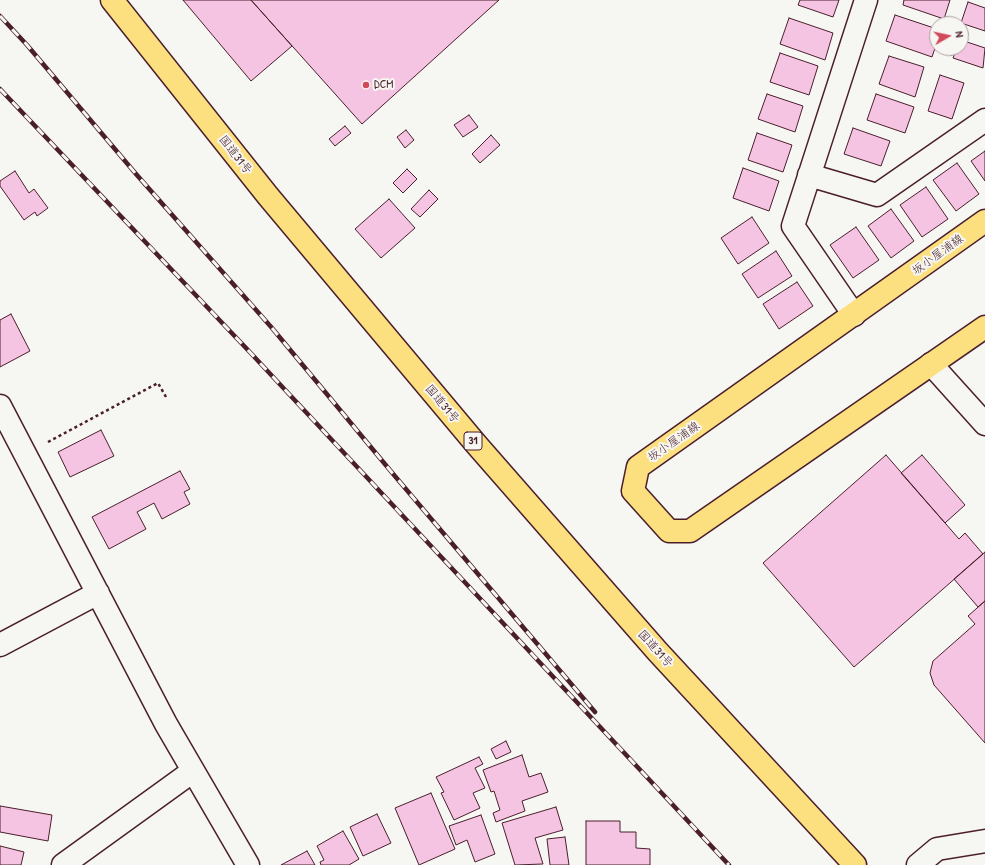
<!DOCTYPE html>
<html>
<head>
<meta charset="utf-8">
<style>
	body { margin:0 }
	#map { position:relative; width:985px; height:865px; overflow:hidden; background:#f6f6f2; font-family:"Patrick Hand",sans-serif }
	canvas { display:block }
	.north { position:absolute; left:929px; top:16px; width:40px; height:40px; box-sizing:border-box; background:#f6f6f2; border:1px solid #b1a0a2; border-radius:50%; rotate:81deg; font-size:11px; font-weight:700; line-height:16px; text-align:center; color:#4a1f2b }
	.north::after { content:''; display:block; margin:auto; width:14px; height:18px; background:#d1495b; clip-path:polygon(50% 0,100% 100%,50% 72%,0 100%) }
</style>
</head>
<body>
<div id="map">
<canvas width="985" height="865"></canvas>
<div class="north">N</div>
</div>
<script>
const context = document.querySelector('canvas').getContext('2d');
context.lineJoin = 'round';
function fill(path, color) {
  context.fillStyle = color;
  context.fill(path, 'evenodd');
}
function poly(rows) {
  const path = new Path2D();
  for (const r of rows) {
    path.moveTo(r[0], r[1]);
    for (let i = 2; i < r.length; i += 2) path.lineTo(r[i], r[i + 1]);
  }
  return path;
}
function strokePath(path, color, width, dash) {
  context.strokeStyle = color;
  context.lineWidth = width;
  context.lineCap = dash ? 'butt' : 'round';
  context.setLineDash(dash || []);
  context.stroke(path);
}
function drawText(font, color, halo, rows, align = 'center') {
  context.font = font + ' "Patrick Hand","Klee One",sans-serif';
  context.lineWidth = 4;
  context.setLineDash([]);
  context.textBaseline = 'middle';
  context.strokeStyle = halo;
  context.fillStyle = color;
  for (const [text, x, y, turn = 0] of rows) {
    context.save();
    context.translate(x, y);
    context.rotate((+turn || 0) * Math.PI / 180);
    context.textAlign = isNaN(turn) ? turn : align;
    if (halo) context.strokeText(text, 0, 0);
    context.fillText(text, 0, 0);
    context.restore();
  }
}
const building = poly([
	[183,0,251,0,292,46,251,81,183,0],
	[251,0,499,0,362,124,251,0],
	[800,0,839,0,833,17,798,5,800,0],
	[904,0,950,0,944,19,903,5,904,0],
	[968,2,985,8,985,31,961,23,968,2],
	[895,15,937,29,937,42,932,57,886,41,895,15],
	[789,18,833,33,825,60,780,44,789,18],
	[961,40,985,48,983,68,953,58,957,48,961,48,961,40],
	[780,53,818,66,809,95,770,82,780,53],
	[889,56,924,67,915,97,879,84,889,56],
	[940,75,964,83,952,119,928,111,940,75],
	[767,94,803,106,795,132,758,119,767,94],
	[876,94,914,107,905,133,867,120,876,94],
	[469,115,478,127,463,137,454,125,469,115],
	[345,126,351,133,335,146,329,139,345,126],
	[853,128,890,141,881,166,844,154,853,128],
	[406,130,414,140,405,148,397,137,406,130],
	[757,133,792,145,783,172,748,160,757,133],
	[491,135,500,145,480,163,472,154,491,135],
	[985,151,985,181,971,161,985,151],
	[957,163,979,194,956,211,933,180,957,163],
	[743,168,779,181,769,211,733,198,743,168],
	[407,169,417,179,403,193,393,183,407,169],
	[15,171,29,193,34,189,48,208,37,216,35,212,24,220,0,186,0,181,15,171],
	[926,187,948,219,922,237,900,205,926,187],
	[429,190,438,199,420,217,411,209,429,190],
	[389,199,415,228,381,258,355,229,389,199],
	[891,209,914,241,891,258,868,226,891,209],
	[752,217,769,243,738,264,721,238,752,217],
	[856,227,879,260,853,278,830,245,856,227],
	[776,251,792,276,758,298,742,274,776,251],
	[797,282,813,306,779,329,763,304,797,282],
	[11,314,30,351,0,367,0,320,11,314],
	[101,430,114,456,70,477,58,452,101,430],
	[886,455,959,539,965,533,983,554,854,667,763,563,886,455],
	[922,455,965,505,945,523,901,473,922,455],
	[180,471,190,489,184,492,190,504,162,519,154,503,137,512,146,529,109,549,92,517,180,471],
	[985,552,985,601,978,607,954,579,985,552],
	[985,601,985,743,934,685,930,673,933,661,975,624,968,616,985,601],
	[506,741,511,752,496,759,491,749,506,741],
	[522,755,529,777,541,773,548,792,522,801,525,811,496,822,493,813,500,810,494,791,491,792,483,770,522,755],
	[479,757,483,764,475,768,485,788,473,793,480,808,454,820,441,793,444,792,436,777,479,757],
	[431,793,455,849,419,865,395,808,431,793],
	[0,806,52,815,48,841,0,832,0,806],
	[556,807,563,830,535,838,543,864,515,865,502,823,556,807],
	[377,814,391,843,363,856,350,827,377,814],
	[481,815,495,854,475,862,467,840,456,845,449,826,481,815],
	[586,821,620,821,620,832,636,832,636,848,650,849,650,865,586,865,586,821],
	[343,831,359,859,349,865,321,865,320,862,324,860,317,846,343,831],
	[565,837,569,865,550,865,547,839,565,837],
	[0,846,24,852,21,865,0,865,0,846],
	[307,851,315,865,281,865,307,851]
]);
const path = poly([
	[48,442,158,383,166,397]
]);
const minor = poly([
	[809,175,877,195,985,120],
	[854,315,793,226,866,0],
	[931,364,985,424],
	[0,406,166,724,248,865],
	[0,645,98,593],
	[63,865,193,771],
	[918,865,937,849,985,841]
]);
const major = poly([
	[985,221,638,467,633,491,669,531,690,531,985,327]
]);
const highway = poly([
	[112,0,268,196,476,444,658,652,855,865]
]);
const rail = poly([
	[0,16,27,45,136,174,272,328,394,475,595,712],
	[0,89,246,348,729,865]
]);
const markers = [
	[366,85,4,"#d1495b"]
];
const shields = [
	[473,441,18]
];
const shieldNames = [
	["31",473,441]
];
const poiNames = [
	["DCM",374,85]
];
const streetNames = [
	["国道31号",235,155,52],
	["坂小屋浦線",938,255,-36],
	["国道31号",442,404,50],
	["坂小屋浦線",674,442,-35],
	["国道31号",655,649,48]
];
fill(building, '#f6c4e3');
strokePath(building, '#4a1f2b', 1);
strokePath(minor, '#4a1f2b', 25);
strokePath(major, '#4a1f2b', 25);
strokePath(highway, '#4a1f2b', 25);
strokePath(path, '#4a1f2b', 2.5, [3, 3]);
strokePath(minor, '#f6f6f2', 22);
strokePath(major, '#fce080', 22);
strokePath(highway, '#fce080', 22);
strokePath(rail, '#4a1f2b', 4.5);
strokePath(rail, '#f6f6f2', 3, [9]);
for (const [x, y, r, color] of markers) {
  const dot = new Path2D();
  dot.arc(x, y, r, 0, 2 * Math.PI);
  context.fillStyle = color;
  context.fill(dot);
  strokePath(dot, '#f6f6f2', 1.5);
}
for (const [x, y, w] of shields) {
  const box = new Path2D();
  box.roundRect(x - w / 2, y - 9, w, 18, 3);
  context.fillStyle = '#f6f6f2';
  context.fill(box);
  strokePath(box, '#4a1f2b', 1);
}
drawText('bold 11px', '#4a1f2b', null, shieldNames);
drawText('12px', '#4a1f2b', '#f6f6f2', poiNames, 'left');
drawText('12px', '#4a1f2b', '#f6f6f2', streetNames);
</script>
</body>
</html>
